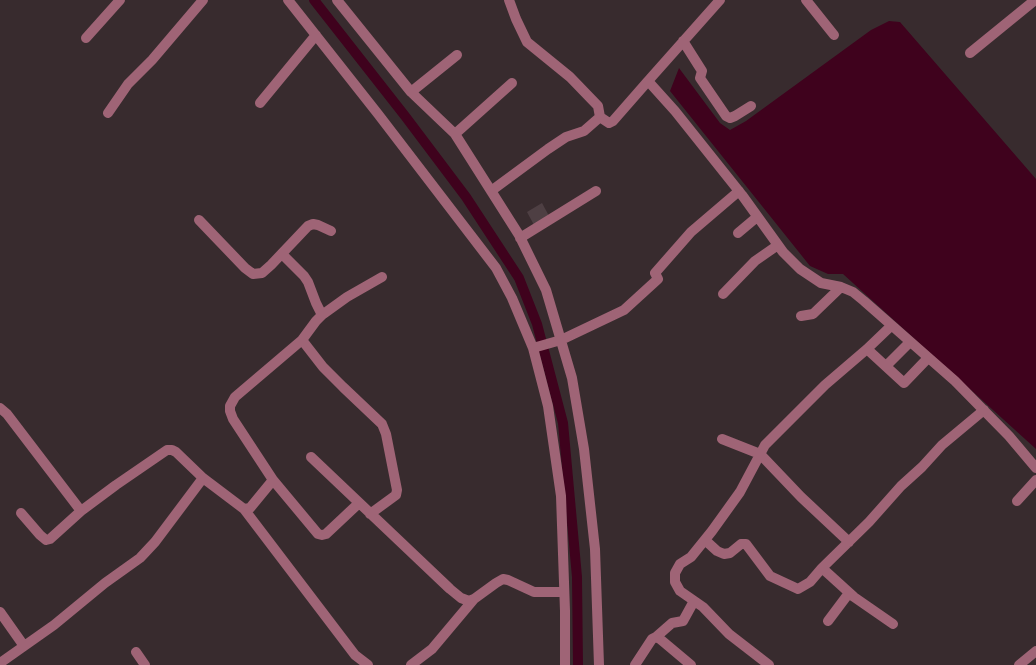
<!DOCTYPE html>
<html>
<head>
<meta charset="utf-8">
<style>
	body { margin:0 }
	canvas { display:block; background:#382b2e }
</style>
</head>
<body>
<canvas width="1036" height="665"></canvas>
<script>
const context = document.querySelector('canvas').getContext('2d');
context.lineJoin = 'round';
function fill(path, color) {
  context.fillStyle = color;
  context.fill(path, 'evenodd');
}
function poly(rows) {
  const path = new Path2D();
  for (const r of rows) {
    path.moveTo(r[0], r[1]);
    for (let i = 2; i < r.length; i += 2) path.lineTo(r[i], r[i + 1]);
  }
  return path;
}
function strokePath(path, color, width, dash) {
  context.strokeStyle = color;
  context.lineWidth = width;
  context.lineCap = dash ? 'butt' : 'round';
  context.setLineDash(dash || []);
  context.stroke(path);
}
const water = poly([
	[889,21,900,22,1036,179,1036,449,843,274,828,274,810,266,670,91,679,68,720,123,730,130,746,121,871,30]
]);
const canal = poly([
	[314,0,405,116,466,197,519,278,537,324,563,423,577,577,578,665]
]);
const building = poly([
	[542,203,549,216,534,225,527,212]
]);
const minor = poly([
	[288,0,378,114,496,268,512,298,533,348,548,406,561,496,565,611,565,665],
	[337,0,411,92,455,134,519,235,546,290,572,378,584,449,595,549,599,665],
	[509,0,516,19,527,42,570,77,598,106,600,117],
	[720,0,648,81,675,111,742,195,783,252,800,269,821,283,841,287,853,292,864,301,955,381,1009,436,1036,468],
	[806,0,834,35],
	[86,38,120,0],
	[683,41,702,71,700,78,726,116,730,118,735,116,751,106],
	[970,53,1035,0],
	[411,92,457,55],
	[260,103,316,35],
	[108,113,128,84,152,60,203,0],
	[455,134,512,83],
	[491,191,548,149,566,137,584,131,600,117,609,123,613,121,648,81],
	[199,220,245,268,253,274,262,273,271,265,308,226,313,224,318,225,331,231],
	[738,233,757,217],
	[520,238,596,191],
	[282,254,304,276,308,282,316,303,322,315],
	[723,294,755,261,778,245],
	[801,316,813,314,841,287],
	[302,340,323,367,343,387,382,424,386,434,397,490,396,495,370,514],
	[533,348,561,340,624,310,658,279,655,273,691,232,739,191],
	[867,349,904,383,928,358],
	[886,366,910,342],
	[0,408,7,414,81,511],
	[722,439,760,454,801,497,849,542],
	[311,457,450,589,461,598,469,601,474,599,496,583,503,579,508,580,534,592,564,592],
	[1017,501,1036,480],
	[359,503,326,534,322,535,318,534,273,480,233,419,230,411,230,406,235,397,302,340,316,321,322,315,347,297,382,277],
	[244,509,355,655,368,665],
	[21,513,40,535,46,540,50,539,81,511,116,485,167,450,172,450,176,452,203,478,244,509,250,508,273,480],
	[705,540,717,551,724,554,730,553,741,544,746,544,770,576,798,589,810,582,822,568,869,522,901,486,922,467,942,445,984,410],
	[822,568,854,597,893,624],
	[0,612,24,646],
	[828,621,849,593],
	[656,637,672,623,683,621,694,601],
	[136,652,145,665],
	[0,663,54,625,105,583,140,558,155,542,203,478],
	[411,665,432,649,474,599],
	[635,665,652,639,656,637,660,639,691,665],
	[769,665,729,634,703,607,680,591,675,582,675,573,680,564,691,557,712,531,740,492,765,445,825,385,867,349,891,326],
	[1019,665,1036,651]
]);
fill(water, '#3f021d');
strokePath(canal, '#3f021d', 10);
fill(building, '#4e3f43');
strokePath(minor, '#9f6476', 10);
</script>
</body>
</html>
